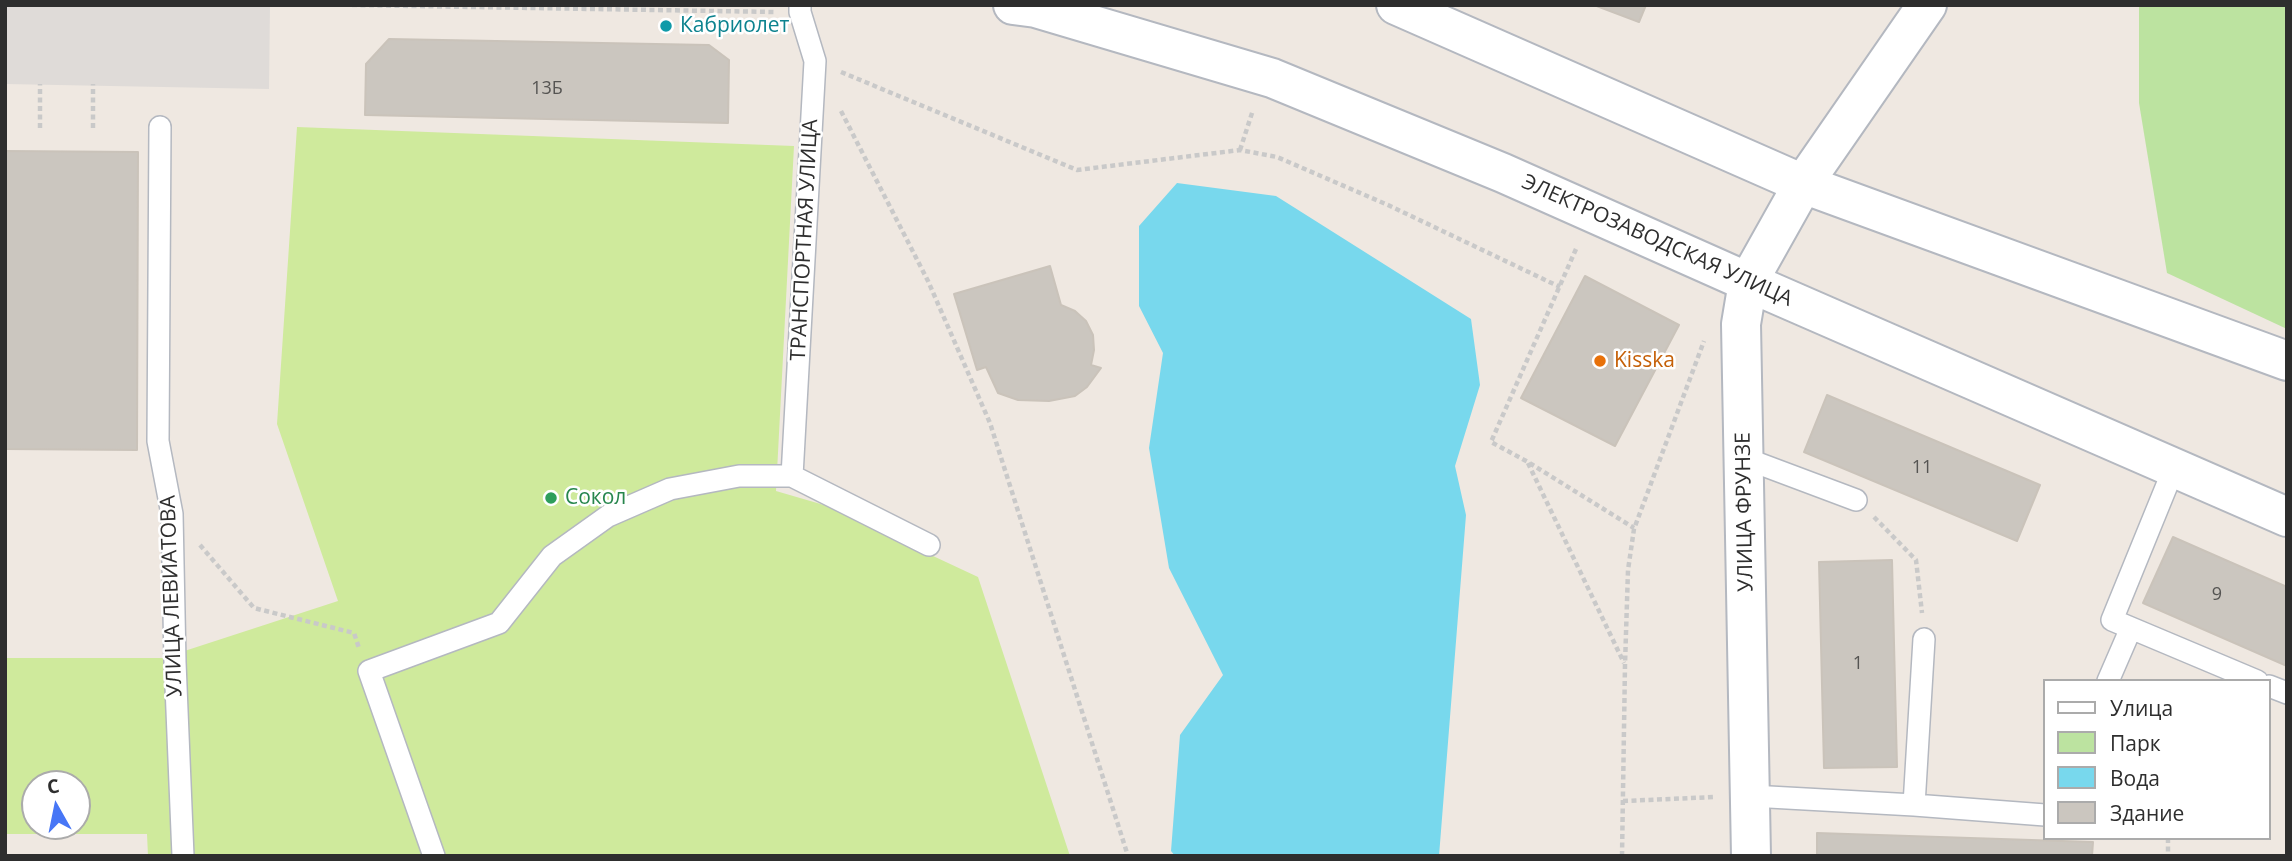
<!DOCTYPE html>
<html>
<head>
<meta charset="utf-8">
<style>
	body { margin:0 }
	#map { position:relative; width:2292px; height:861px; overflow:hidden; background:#efe8e1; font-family:"Open Sans",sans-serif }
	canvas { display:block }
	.frame { position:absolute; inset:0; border:7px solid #2e2e2e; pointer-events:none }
	.legend { position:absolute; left:2043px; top:679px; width:228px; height:161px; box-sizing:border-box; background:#fff; border:2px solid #ababab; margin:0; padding:9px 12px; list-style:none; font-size:21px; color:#2e2e2e }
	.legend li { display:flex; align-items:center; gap:14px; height:35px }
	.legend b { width:35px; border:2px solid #ababab }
	.north { position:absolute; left:21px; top:770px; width:70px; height:70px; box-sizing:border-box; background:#fff; border:2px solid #ababab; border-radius:50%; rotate:351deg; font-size:19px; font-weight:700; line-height:28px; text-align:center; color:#2e2e2e }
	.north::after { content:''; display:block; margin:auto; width:24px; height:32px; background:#4776f6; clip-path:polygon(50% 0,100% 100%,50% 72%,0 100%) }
</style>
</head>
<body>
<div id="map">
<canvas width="2292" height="861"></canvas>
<div class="frame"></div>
<ul class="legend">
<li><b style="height:9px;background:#fff"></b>Улица</li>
<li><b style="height:19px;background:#bce3a0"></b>Парк</li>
<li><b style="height:19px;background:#78d8ed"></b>Вода</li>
<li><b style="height:19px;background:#cbc6bf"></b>Здание</li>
</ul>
<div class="north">С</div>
</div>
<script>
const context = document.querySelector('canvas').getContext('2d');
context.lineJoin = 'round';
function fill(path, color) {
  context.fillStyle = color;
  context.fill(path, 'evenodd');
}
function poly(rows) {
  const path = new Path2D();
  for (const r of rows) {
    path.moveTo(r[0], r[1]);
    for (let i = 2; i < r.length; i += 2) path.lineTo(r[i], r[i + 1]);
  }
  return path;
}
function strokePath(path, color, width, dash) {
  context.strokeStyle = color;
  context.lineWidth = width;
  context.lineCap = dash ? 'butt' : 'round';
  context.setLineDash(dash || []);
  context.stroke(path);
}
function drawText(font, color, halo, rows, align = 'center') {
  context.font = font + ' "Open Sans",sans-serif';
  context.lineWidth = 5;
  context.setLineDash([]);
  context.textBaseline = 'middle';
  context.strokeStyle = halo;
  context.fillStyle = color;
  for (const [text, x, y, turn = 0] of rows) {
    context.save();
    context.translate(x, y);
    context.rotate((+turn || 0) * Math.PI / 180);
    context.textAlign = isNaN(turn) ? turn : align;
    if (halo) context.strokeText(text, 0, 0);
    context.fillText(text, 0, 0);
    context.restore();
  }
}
const green = poly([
	[2139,5,2287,5,2287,329,2167,273,2139,103]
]);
const pitch = poly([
	[297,127,794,146,776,491,824,505,978,577,1070,856,148,856,147,834,5,834,5,658,163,658,338,601,277,424],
	[35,784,77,784,77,826,35,826]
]);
const plaza = poly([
	[5,5,270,5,269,89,5,84]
]);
const water = poly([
	[1177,183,1276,196,1471,319,1480,385,1455,466,1466,515,1439,856,1175,856,1171,851,1180,735,1223,675,1169,568,1149,448,1163,353,1139,306,1139,226]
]);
const building = poly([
	[1594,5,1646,5,1639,22,1594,5],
	[389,39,709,45,729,60,728,123,365,115,366,64,389,39],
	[5,151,138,152,137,450,5,449,5,151],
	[1050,266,1061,305,1075,311,1086,321,1093,335,1094,350,1091,365,1101,368,1087,387,1075,396,1049,401,1018,400,998,393,986,367,977,370,954,294,1050,266],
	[1585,276,1679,325,1615,446,1521,398,1585,276],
	[1827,395,2040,485,2017,541,1804,452,1827,395],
	[2173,537,2287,587,2287,666,2143,603,2173,537],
	[1892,560,1897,767,1824,768,1819,562,1892,560],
	[1817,833,2093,842,2092,856,1817,856,1817,833]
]);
const path = poly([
	[352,5,775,12],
	[841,72,1077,170,1240,150,1277,157,1388,205,1560,287],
	[841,111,928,281,990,423,1128,856],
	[40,128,40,84],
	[93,128,93,84],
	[1240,150,1253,110],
	[1576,249,1491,442,1528,462,1634,528],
	[1528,463,1624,663],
	[1874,517,1916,560,1922,613],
	[200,545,254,608,354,633,359,648],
	[1623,801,1715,797],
	[2168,838,2168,856],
	[1622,856,1625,665,1628,570,1634,529,1704,341]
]);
const lane = poly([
	[160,127,158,441,172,514,175,662,183,856],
	[1744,458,1856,500],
	[2174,468,2112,620,2257,681],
	[792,476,815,61,800,12,800,5],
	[2108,681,2131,628],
	[2269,686,2287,693],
	[1751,796,1914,805,1924,639],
	[1914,805,2045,815],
	[434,856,369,671,499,623,552,556,608,516,670,489,739,476,792,476,929,545]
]);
const street = poly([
	[1013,5,1036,8,1272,78,1503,173,1748,282],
	[1396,5,1803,184,1927,5]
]);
const secondary = poly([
	[1748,282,2287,517],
	[1751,856,1741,324,1748,282,1803,184,2287,361]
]);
const markers = [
	[666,26,7,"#0f9aa8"],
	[1600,361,7,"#e8710a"],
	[551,498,7,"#2e9e5b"]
];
const numberNames = [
	["13Б",547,89],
	["11",1922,468],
	["9",2217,595],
	["1",1858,664]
];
const cultureNames = [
	["Кабриолет",680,26]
];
const streetNames = [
	["ТРАНСПОРТНАЯ УЛИЦА",805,240,-87],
	["ЭЛЕКТРОЗАВОДСКАЯ УЛИЦА",1657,241,24],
	["УЛИЦА ФРУНЗЕ",1745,512,-91],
	["УЛИЦА ЛЕВИАТОВА",172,596,-92]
];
const foodNames = [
	["Kisska",1614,361]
];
const leisureNames = [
	["Сокол",565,498]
];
fill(green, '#bce3a0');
fill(pitch, '#cfea9c');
fill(plaza, '#dfdbd8');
fill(water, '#78d8ed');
fill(building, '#cbc6bf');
strokePath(building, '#cac3ba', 2);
strokePath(lane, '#b4b8c0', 24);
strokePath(street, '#b4b8c0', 42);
strokePath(secondary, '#b4b8c0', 42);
strokePath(path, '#c9c9c9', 4.5, [5, 3.5]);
strokePath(lane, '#fff', 21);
strokePath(street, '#fff', 38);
strokePath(secondary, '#fff', 38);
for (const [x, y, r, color] of markers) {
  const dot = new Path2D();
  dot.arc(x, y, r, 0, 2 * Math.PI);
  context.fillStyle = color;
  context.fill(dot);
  strokePath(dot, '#fff', 2.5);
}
drawText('18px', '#555452', null, numberNames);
drawText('21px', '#0d838f', '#fff', cultureNames, 'left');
drawText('21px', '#2e2e2e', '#fff', streetNames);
drawText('21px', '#c56008', '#fff', foodNames, 'left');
drawText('21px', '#27864d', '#fff', leisureNames, 'left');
</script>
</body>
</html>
